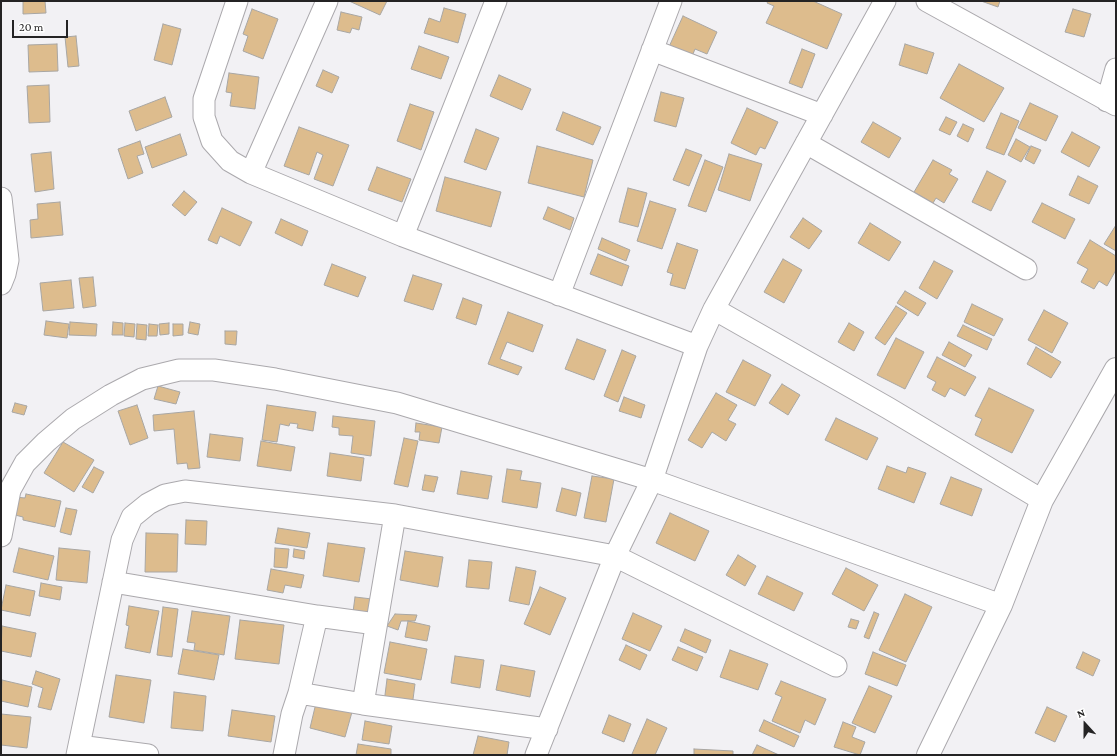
<!DOCTYPE html>
<html>
<head>
<meta charset="utf-8">
<style>
	body { margin:0 }
	#map { position:relative; width:1117px; height:756px; overflow:hidden; background:#f2f1f4; font-family:"Crimson Pro",serif }
	canvas { display:block }
	.frame { position:absolute; inset:0; border:2px solid #242324; pointer-events:none }
	.north { position:absolute; left:1065px; top:704px; width:40px; height:40px; -webkit-text-stroke:3px #fff; paint-order:stroke; rotate:339deg; font-size:11px; font-weight:700; line-height:16px; text-align:center; color:#242324 }
	.north::after { content:''; display:block; margin:auto; width:14px; height:18px; background:#242324; clip-path:polygon(50% 0,100% 100%,50% 72%,0 100%) }
	.scale { position:absolute; left:12px; top:20px; width:56px; height:18px; box-sizing:border-box; border:2px solid #242324; border-top:0; padding-left:5px; font-size:12px; line-height:14px; white-space:nowrap; color:#242324; -webkit-text-stroke:3px #fff; paint-order:stroke }
</style>
</head>
<body>
<div id="map">
<canvas width="1117" height="756"></canvas>
<div class="frame"></div>
<div class="north">N</div>
<div class="scale">20 m</div>
</div>
<script>
const context = document.querySelector('canvas').getContext('2d');
context.lineJoin = 'round';
function fill(path, color) {
  context.fillStyle = color;
  context.fill(path, 'evenodd');
}
function poly(rows) {
  const path = new Path2D();
  for (const r of rows) {
    path.moveTo(r[0], r[1]);
    for (let i = 2; i < r.length; i += 2) path.lineTo(r[i], r[i + 1]);
  }
  return path;
}
function strokePath(path, color, width, dash) {
  context.strokeStyle = color;
  context.lineWidth = width;
  context.lineCap = dash ? 'butt' : 'round';
  context.setLineDash(dash || []);
  context.stroke(path);
}
const building = poly([
	[23,1,45,1,46,13,23,14,23,1],
	[349,1,387,1,380,15,349,1],
	[768,1,813,1,842,14,827,49,766,23,774,6,767,3,768,1],
	[981,1,1000,1,998,7,981,1],
	[444,8,466,14,458,43,424,33,429,18,440,22,444,8],
	[252,9,278,19,263,59,243,51,248,36,243,34,252,9],
	[1073,9,1091,14,1084,37,1065,32,1073,9],
	[341,12,362,17,359,30,352,28,350,33,337,30,341,12],
	[683,16,717,32,707,54,695,49,691,59,668,49,683,16],
	[163,24,181,29,172,65,154,60,163,24],
	[76,36,79,66,68,67,65,37,76,36],
	[57,44,58,71,29,72,28,45,57,44],
	[905,44,934,53,927,74,899,65,905,44],
	[419,46,449,57,441,79,411,69,419,46],
	[802,49,815,54,802,88,789,83,802,49],
	[959,64,1004,88,984,122,940,98,959,64],
	[323,70,339,77,332,93,316,86,323,70],
	[229,73,259,77,255,109,230,106,232,93,226,92,229,73],
	[499,75,531,89,522,110,490,96,499,75],
	[49,85,50,122,29,123,27,86,49,85],
	[661,92,684,98,676,127,654,121,661,92],
	[165,97,172,117,136,131,129,111,165,97],
	[1030,103,1058,116,1046,141,1018,128,1030,103],
	[410,104,434,112,421,150,397,141,410,104],
	[747,108,778,122,765,149,760,147,756,155,731,143,747,108],
	[563,112,601,127,593,145,556,130,563,112],
	[1001,113,1019,121,1004,155,986,148,1001,113],
	[946,117,957,122,950,135,939,130,946,117],
	[873,122,901,138,889,158,861,142,873,122],
	[963,124,974,129,968,142,957,136,963,124],
	[299,127,349,145,333,186,314,179,323,155,317,152,309,175,284,166,299,127],
	[476,129,499,138,486,170,464,162,476,129],
	[1072,132,1100,147,1089,167,1061,152,1072,132],
	[180,134,187,155,152,168,145,147,180,134],
	[1016,139,1030,147,1021,162,1008,155,1016,139],
	[140,141,144,154,137,156,143,173,128,179,118,149,140,141],
	[537,146,593,160,584,197,528,183,537,146],
	[1031,146,1041,150,1034,164,1025,159,1031,146],
	[686,149,702,155,689,186,673,180,686,149],
	[51,152,54,189,35,192,31,154,51,152],
	[729,154,762,164,750,201,718,190,729,154],
	[705,160,723,167,706,212,688,206,705,160],
	[933,160,952,170,949,174,958,179,944,203,936,198,933,203,914,192,933,160],
	[377,167,411,179,402,202,368,190,377,167],
	[987,171,1006,181,991,211,972,202,987,171],
	[1078,176,1098,186,1089,204,1069,195,1078,176],
	[445,177,501,192,491,227,436,211,445,177],
	[628,188,647,193,638,227,619,222,628,188],
	[184,191,197,202,185,216,172,205,184,191],
	[650,201,676,209,662,249,637,241,650,201],
	[60,202,63,235,31,238,30,220,38,219,37,204,60,202],
	[1042,203,1075,219,1065,239,1032,222,1042,203],
	[548,207,574,218,570,230,543,219,548,207],
	[222,208,252,222,240,246,220,236,217,244,208,240,222,208],
	[803,218,822,231,809,249,790,237,803,218],
	[281,219,308,231,302,246,275,233,281,219],
	[870,223,901,242,889,261,858,243,870,223],
	[1116,225,1116,251,1104,244,1116,225],
	[602,238,630,250,626,261,598,249,602,238],
	[1090,240,1116,256,1116,270,1107,286,1099,281,1094,289,1081,282,1088,269,1077,263,1090,240],
	[677,243,698,250,685,289,670,285,673,274,667,272,677,243],
	[598,254,629,266,622,286,590,274,598,254],
	[783,259,802,270,784,303,764,292,783,259],
	[934,261,953,271,937,299,919,288,934,261],
	[332,264,366,277,358,297,324,285,332,264],
	[413,275,442,284,433,310,404,301,413,275],
	[93,277,96,306,83,308,79,278,93,277],
	[71,280,74,308,43,311,40,283,71,280],
	[905,291,926,303,918,316,897,303,905,291],
	[463,298,482,305,476,325,456,318,463,298],
	[972,304,1003,319,994,336,964,322,972,304],
	[896,306,907,313,885,345,875,338,896,306],
	[1044,310,1068,323,1052,353,1028,340,1044,310],
	[508,312,543,325,533,352,507,342,500,359,522,367,518,375,488,364,508,312],
	[46,321,69,324,67,338,44,335,46,321],
	[70,322,97,324,96,336,69,335,70,322],
	[113,322,123,323,123,335,112,335,113,322],
	[190,322,200,324,198,335,188,333,190,322],
	[125,323,135,324,134,337,124,336,125,323],
	[169,323,169,334,160,335,159,324,169,323],
	[849,323,864,332,854,351,838,342,849,323],
	[137,324,147,325,146,340,136,339,137,324],
	[149,324,158,325,157,336,148,336,149,324],
	[173,324,183,324,183,335,173,336,173,324],
	[963,325,992,339,987,350,957,336,963,325],
	[225,331,237,331,236,345,225,344,225,331],
	[896,338,924,352,905,389,877,375,896,338],
	[577,339,606,350,594,380,565,369,577,339],
	[949,342,972,355,965,367,942,355,949,342],
	[1036,347,1061,362,1051,378,1027,364,1036,347],
	[622,350,636,356,618,402,604,396,622,350],
	[937,357,976,377,965,396,950,388,945,397,932,390,936,382,927,377,937,357],
	[743,360,771,375,755,406,726,392,743,360],
	[782,384,800,395,788,415,769,403,782,384],
	[158,386,180,392,176,404,154,399,158,386],
	[989,388,1034,410,1012,453,975,435,982,419,975,416,989,388],
	[716,393,737,405,728,420,736,424,726,441,712,432,702,448,688,440,716,393],
	[624,397,645,405,641,418,619,411,624,397],
	[15,403,27,406,24,415,12,412,15,403],
	[137,405,148,438,130,445,118,411,137,405],
	[267,405,316,412,313,431,297,428,298,424,290,423,289,426,280,424,277,442,262,440,267,405],
	[194,411,200,468,188,469,187,463,177,464,174,429,154,431,153,415,194,411],
	[333,416,375,421,371,456,351,453,353,436,339,435,339,428,332,427,333,416],
	[836,418,878,438,867,460,825,440,836,418],
	[416,423,442,427,439,443,419,440,420,432,415,432,416,423],
	[210,434,243,438,240,461,207,457,210,434],
	[404,438,418,441,408,487,394,484,404,438],
	[261,441,295,447,291,471,257,466,261,441],
	[63,442,94,460,74,492,44,473,63,442],
	[330,453,364,458,361,481,327,476,330,453],
	[887,466,906,473,908,467,926,473,914,503,878,489,887,466],
	[94,467,104,472,93,493,82,487,94,467],
	[507,469,522,471,520,480,541,483,537,508,502,502,507,469],
	[461,471,492,476,488,499,457,494,461,471],
	[425,475,438,477,434,492,422,490,425,475],
	[592,476,614,479,606,522,584,518,592,476],
	[951,477,982,489,972,516,940,504,951,477],
	[562,488,581,493,576,516,556,511,562,488],
	[26,494,61,501,55,527,23,520,23,517,11,514,15,497,25,498,26,494],
	[66,508,77,510,71,535,60,532,66,508],
	[670,513,709,531,695,561,656,543,670,513],
	[186,520,207,521,206,545,185,544,186,520],
	[278,528,310,533,307,548,275,543,278,528],
	[146,533,178,534,177,572,145,572,146,533],
	[328,543,365,548,359,582,323,576,328,543],
	[19,548,54,556,48,580,13,572,19,548],
	[59,548,90,551,87,583,56,580,59,548],
	[275,548,289,549,287,568,274,567,275,548],
	[294,549,305,551,304,559,293,557,294,549],
	[405,551,443,557,438,587,400,580,405,551],
	[738,555,756,566,745,586,726,575,738,555],
	[469,560,492,562,489,589,466,587,469,560],
	[516,567,536,571,529,605,509,601,516,567],
	[846,568,878,585,864,611,832,594,846,568],
	[271,569,304,575,301,588,285,585,283,593,267,590,271,569],
	[767,576,803,593,794,611,758,594,767,576],
	[41,583,62,587,60,600,39,596,41,583],
	[6,585,35,591,30,616,1,610,6,585],
	[540,587,566,598,550,635,524,624,540,587],
	[905,594,932,607,906,662,879,650,905,594],
	[355,597,372,599,370,615,353,612,355,597],
	[129,606,159,611,150,653,125,648,129,626,126,625,129,606],
	[163,607,178,609,172,657,157,655,163,607],
	[192,611,230,616,224,655,194,650,195,643,187,642,192,611],
	[874,612,879,614,869,639,864,637,874,612],
	[633,613,662,626,650,651,622,639,633,613],
	[395,614,417,615,415,621,401,621,398,630,387,626,395,614],
	[851,619,859,621,856,629,848,627,851,619],
	[240,620,284,625,279,664,235,659,240,620],
	[408,621,430,626,427,641,405,637,408,621],
	[2,626,36,633,31,657,1,651,2,626],
	[685,629,711,640,706,653,680,641,685,629],
	[390,642,427,649,421,680,384,673,390,642],
	[626,645,647,655,640,670,619,660,626,645],
	[678,647,703,657,697,671,672,660,678,647],
	[183,649,219,655,214,680,178,674,183,649],
	[730,650,768,664,758,690,720,677,730,650],
	[873,652,906,665,897,686,865,674,873,652],
	[1083,652,1100,660,1093,676,1076,668,1083,652],
	[455,656,484,660,480,688,451,683,455,656],
	[501,665,535,671,530,697,496,690,501,665],
	[36,671,60,679,51,710,38,707,43,688,32,684,36,671],
	[116,675,151,680,144,723,109,717,116,675],
	[387,679,415,684,412,707,384,703,387,679],
	[2,680,32,687,28,707,1,701,2,680],
	[781,681,826,699,815,725,805,720,800,733,772,721,782,697,775,694,781,681],
	[869,686,892,696,875,733,852,723,869,686],
	[174,692,206,696,203,731,171,728,174,692],
	[316,703,352,712,345,737,310,728,316,703],
	[1047,707,1067,716,1055,742,1035,733,1047,707],
	[232,710,275,716,271,742,228,736,232,710],
	[1,714,31,717,27,748,1,745,1,714],
	[609,715,631,724,624,742,602,733,609,715],
	[647,719,667,728,655,755,635,755,632,754,647,719],
	[764,720,799,736,794,747,759,731,764,720],
	[365,721,392,726,389,744,362,740,365,721],
	[843,722,856,727,852,737,865,742,860,755,834,747,843,722],
	[478,736,509,742,507,755,473,755,478,736],
	[358,744,391,749,391,755,356,755,358,744],
	[757,745,779,755,752,755,757,745],
	[694,749,733,751,733,755,694,755,694,749]
]);
const minor = poly([
	[237,1,204,99,204,117,212,141,230,161,251,173,403,236,697,346],
	[927,1,1116,105],
	[652,50,822,115],
	[1107,101,1116,69],
	[806,143,1026,269],
	[251,173,327,1],
	[1,198,8,260,5,274,1,284],
	[403,236,496,1],
	[559,295,671,1],
	[714,309,888,408,1042,500],
	[1,536,10,490,25,463,46,442,73,419,111,395,142,379,179,370,214,370,275,379,397,403,652,480,1001,605],
	[113,582,317,616,376,624],
	[299,693,317,616],
	[363,704,395,515],
	[79,746,148,755],
	[77,755,122,540,132,517,148,504,165,495,185,491,395,515,615,556,836,666],
	[284,755,292,714,299,693,363,704,547,729],
	[536,755,615,556,652,480,697,346,714,309,885,1]
]);
const tertiary = poly([
	[928,755,1001,605,1042,500,1116,369]
]);
fill(building, '#ddbc8d');
strokePath(building, '#a8a6a3', 1);
strokePath(minor, '#aba9ad', 23);
strokePath(tertiary, '#aba9ad', 24);
strokePath(minor, '#fff', 21);
strokePath(tertiary, '#fff', 22);
</script>
</body>
</html>
